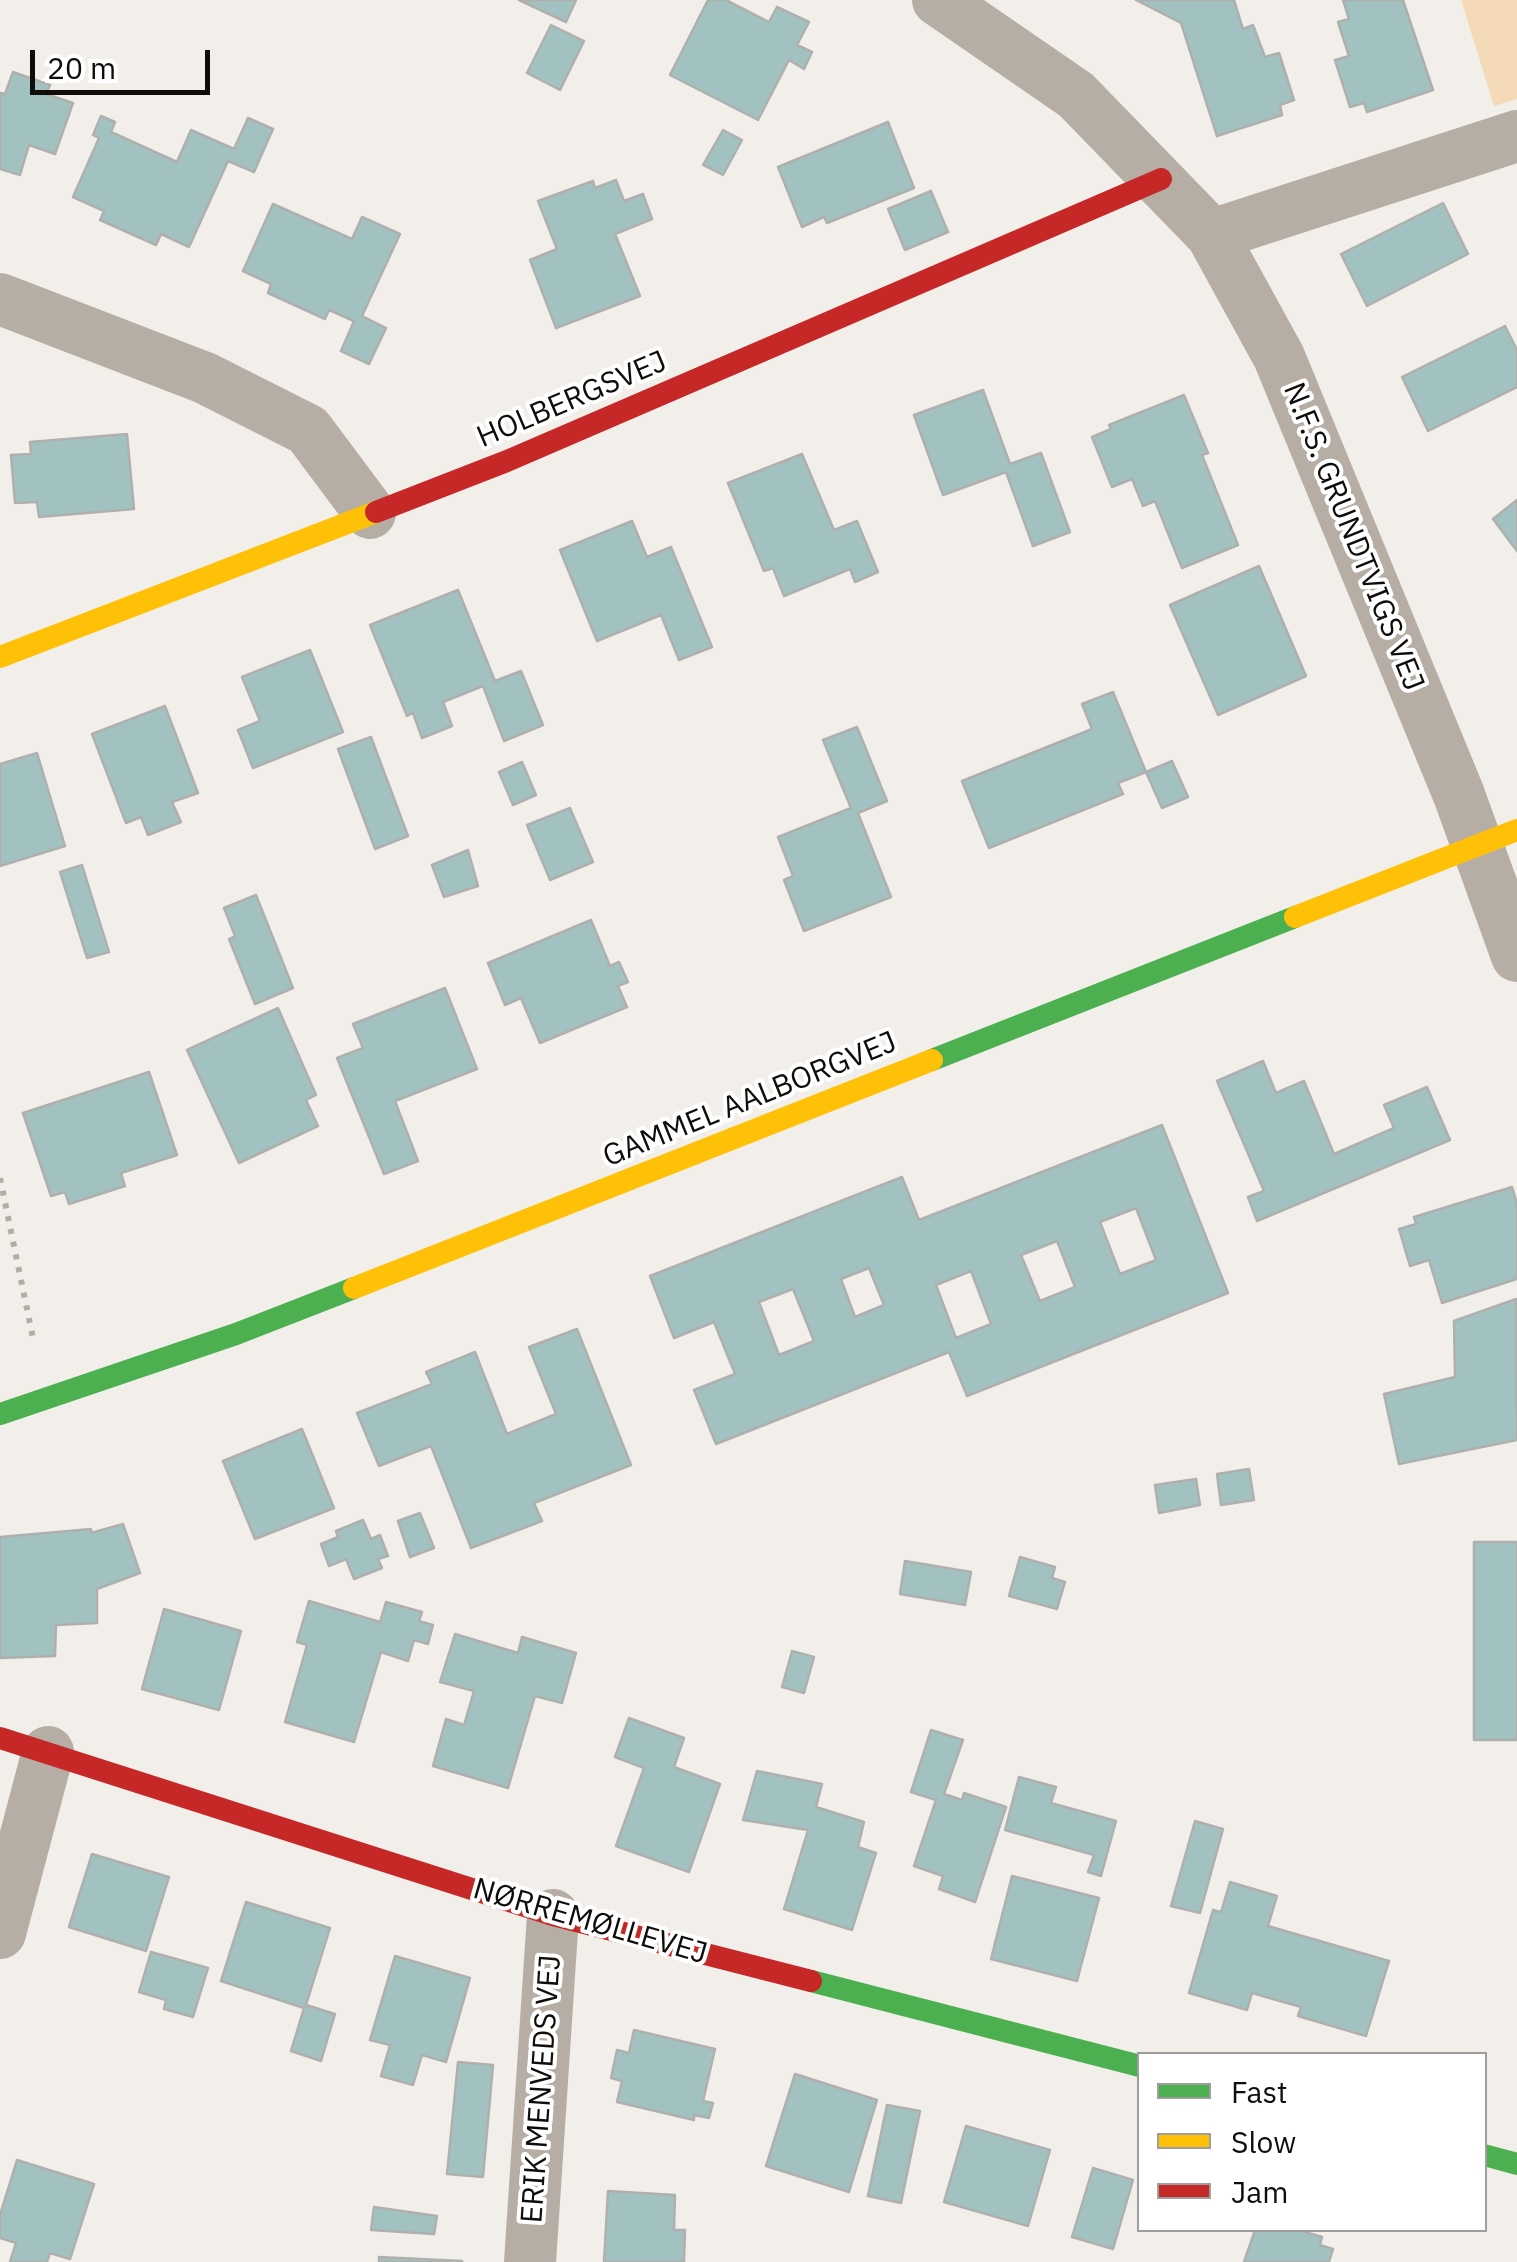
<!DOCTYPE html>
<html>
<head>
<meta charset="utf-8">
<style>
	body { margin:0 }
	#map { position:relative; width:1517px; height:2262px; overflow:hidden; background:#f2efea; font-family:"IBM Plex Sans",sans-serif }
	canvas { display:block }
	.legend { position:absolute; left:1137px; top:2052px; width:350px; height:180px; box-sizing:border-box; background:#fff; border:2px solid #9f9e9d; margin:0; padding:12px 18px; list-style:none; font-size:30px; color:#0f0d0a }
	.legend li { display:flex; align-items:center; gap:20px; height:50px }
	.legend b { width:50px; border:2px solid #9f9e9d }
	.scale { position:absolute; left:30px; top:50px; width:180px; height:45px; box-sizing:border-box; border:5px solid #0f0d0a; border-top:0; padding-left:12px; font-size:30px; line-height:35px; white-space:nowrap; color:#0f0d0a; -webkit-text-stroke:8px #fff; paint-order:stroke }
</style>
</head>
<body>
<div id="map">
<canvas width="1517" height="2262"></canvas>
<ul class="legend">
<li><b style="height:12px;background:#4caf50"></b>Fast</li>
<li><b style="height:12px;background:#ffc107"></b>Slow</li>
<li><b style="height:12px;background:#c62828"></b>Jam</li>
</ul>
<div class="scale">20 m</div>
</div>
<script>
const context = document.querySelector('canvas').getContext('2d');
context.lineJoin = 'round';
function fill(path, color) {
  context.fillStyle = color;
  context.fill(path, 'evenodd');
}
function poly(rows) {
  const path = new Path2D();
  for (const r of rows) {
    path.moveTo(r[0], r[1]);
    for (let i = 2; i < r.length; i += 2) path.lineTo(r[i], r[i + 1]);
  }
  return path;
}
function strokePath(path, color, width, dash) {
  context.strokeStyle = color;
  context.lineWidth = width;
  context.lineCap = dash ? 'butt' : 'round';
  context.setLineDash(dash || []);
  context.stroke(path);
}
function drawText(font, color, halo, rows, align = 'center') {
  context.font = font + ' "IBM Plex Sans",sans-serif';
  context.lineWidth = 8;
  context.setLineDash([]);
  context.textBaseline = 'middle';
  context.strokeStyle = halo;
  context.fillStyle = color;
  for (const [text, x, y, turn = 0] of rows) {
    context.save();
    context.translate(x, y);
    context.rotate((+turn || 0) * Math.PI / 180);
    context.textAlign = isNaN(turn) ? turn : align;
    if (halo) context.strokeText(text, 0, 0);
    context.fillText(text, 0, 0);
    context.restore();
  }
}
const green = poly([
	[1461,0,1517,0,1517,99,1494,106]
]);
const building = poly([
	[519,0,576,0,566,22,519,0],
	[708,0,726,0,769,22,777,7,809,22,797,45,812,52,804,69,789,60,758,120,670,75,708,0],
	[1136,0,1234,0,1243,29,1253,25,1265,57,1279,53,1294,100,1280,105,1282,115,1217,136,1181,23,1136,0],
	[1343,0,1403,0,1433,90,1367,112,1364,103,1350,107,1335,60,1349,56,1338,22,1349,19,1343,0],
	[551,25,584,41,560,90,527,73,551,25],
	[13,72,50,85,46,94,73,103,55,154,29,145,20,175,0,169,0,93,5,94,13,72],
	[101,116,115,122,111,132,177,162,191,130,234,149,248,118,273,129,254,172,228,161,189,247,161,234,156,245,100,220,104,211,73,197,99,138,93,135,101,116],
	[888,122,914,188,827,223,824,217,802,227,778,167,888,122],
	[723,130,742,140,723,175,703,165,723,130],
	[616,180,624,201,643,194,652,219,615,234,640,296,556,328,530,260,557,249,538,201,593,181,595,188,616,180],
	[931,191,948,232,905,250,888,209,931,191],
	[1443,203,1468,254,1367,306,1341,254,1443,203],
	[273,204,352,239,362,217,400,234,362,316,386,328,369,364,341,351,354,321,329,310,325,319,268,293,271,284,243,271,273,204],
	[1505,326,1517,350,1517,387,1428,431,1402,377,1505,326],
	[983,390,1010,464,1041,453,1070,532,1033,546,1006,472,943,495,914,415,983,390],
	[1184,395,1208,453,1202,455,1238,545,1182,568,1155,501,1143,506,1132,479,1112,487,1092,437,1111,429,1109,425,1184,395],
	[127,434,134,509,39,517,37,502,15,503,11,455,31,454,30,442,127,434],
	[802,454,834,530,857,521,878,572,855,582,850,569,784,596,773,568,764,571,728,483,802,454],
	[1517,500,1517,551,1493,519,1517,500],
	[632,521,647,557,671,547,712,647,679,660,661,615,597,641,560,550,632,521],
	[1259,566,1306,676,1218,715,1170,605,1259,566],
	[458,590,495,681,521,671,543,725,504,741,483,686,443,702,452,726,422,738,413,713,407,716,370,625,458,590],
	[310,650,343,732,253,768,238,730,260,721,242,677,310,650],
	[1113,692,1146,772,1118,783,1123,794,989,848,962,781,1092,729,1082,704,1113,692],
	[165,706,198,793,172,802,181,822,148,835,141,817,126,823,92,734,165,706],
	[857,727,887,801,858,813,891,897,804,931,784,880,793,876,778,837,851,808,823,740,857,727],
	[371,737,408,836,375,849,338,749,371,737],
	[37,753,65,846,0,866,0,764,37,753],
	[1172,761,1188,797,1162,808,1146,772,1172,761],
	[522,762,536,795,513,805,499,772,522,762],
	[570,808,593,862,550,880,527,825,570,808],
	[468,850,478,886,444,897,432,865,468,850],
	[82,865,109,952,87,958,60,872,82,865],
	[256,895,293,988,255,1004,229,939,235,936,224,908,256,895],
	[591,920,610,966,619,962,628,982,618,986,627,1007,540,1043,521,998,505,1005,488,963,591,920],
	[445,988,477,1069,395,1101,418,1161,384,1174,337,1058,363,1048,353,1024,445,988],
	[278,1008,316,1095,306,1100,318,1126,239,1163,187,1050,278,1008],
	[1263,1061,1276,1093,1304,1081,1334,1154,1394,1128,1384,1105,1427,1087,1450,1140,1257,1221,1248,1197,1264,1191,1217,1081,1263,1061],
	[149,1072,177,1155,121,1173,125,1186,69,1204,65,1192,51,1196,23,1113,149,1072],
	[1162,1125,1228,1293,967,1396,949,1352,716,1444,694,1390,735,1374,714,1322,674,1338,650,1276,902,1177,919,1220,1162,1125],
	[1136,1208,1156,1260,1120,1274,1100,1222,1136,1208],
	[1057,1241,1075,1287,1040,1301,1021,1255,1057,1241],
	[869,1268,884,1305,855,1317,841,1279,869,1268],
	[971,1271,991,1324,956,1338,936,1285,971,1271],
	[793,1289,814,1341,779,1355,759,1302,793,1289],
	[1512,1187,1517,1204,1517,1279,1442,1303,1429,1260,1410,1266,1399,1229,1416,1224,1414,1217,1512,1187],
	[1516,1299,1517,1440,1399,1464,1384,1394,1455,1377,1454,1321,1516,1299],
	[577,1329,631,1465,534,1503,542,1521,471,1548,431,1446,379,1466,357,1413,432,1384,426,1372,475,1352,507,1434,556,1414,529,1347,577,1329],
	[302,1429,334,1508,255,1539,223,1461,302,1429],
	[1249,1469,1254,1500,1221,1505,1217,1474,1249,1469],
	[1196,1479,1200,1505,1159,1513,1155,1485,1196,1479],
	[420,1513,434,1548,410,1557,398,1521,420,1513],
	[363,1520,371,1539,380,1535,388,1556,378,1559,382,1568,354,1579,346,1559,329,1566,321,1544,338,1537,336,1531,363,1520],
	[123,1524,140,1573,97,1589,97,1623,56,1625,55,1656,0,1658,0,1537,91,1529,91,1533,123,1524],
	[1474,1542,1517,1542,1517,1740,1474,1740,1474,1542],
	[1020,1557,1055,1567,1052,1578,1065,1582,1057,1609,1009,1596,1020,1557],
	[905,1561,971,1572,965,1605,900,1594,905,1561],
	[309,1601,380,1622,386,1602,422,1612,419,1621,433,1625,428,1644,414,1640,408,1661,381,1652,354,1742,285,1722,307,1645,297,1642,309,1601],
	[164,1609,241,1631,219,1710,142,1689,164,1609],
	[455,1634,518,1653,522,1637,576,1653,562,1703,535,1696,508,1788,433,1766,446,1719,464,1725,474,1691,440,1682,455,1634],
	[792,1651,814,1657,804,1693,782,1687,792,1651],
	[629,1718,684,1738,674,1767,720,1784,689,1872,616,1846,644,1768,615,1757,629,1718],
	[931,1730,963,1740,944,1794,962,1800,964,1793,1006,1807,975,1902,939,1889,943,1876,914,1866,936,1800,911,1792,931,1730],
	[757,1771,822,1784,816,1807,864,1822,858,1847,876,1853,852,1930,784,1909,808,1830,743,1820,757,1771],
	[1019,1777,1056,1787,1051,1803,1116,1821,1101,1876,1088,1872,1094,1855,1005,1830,1019,1777],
	[1195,1821,1223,1829,1200,1913,1171,1906,1195,1821],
	[92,1854,169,1877,146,1951,69,1927,92,1854],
	[1012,1876,1099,1898,1077,1981,991,1959,1012,1876],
	[1230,1882,1277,1896,1268,1926,1389,1961,1366,2036,1298,2016,1301,2007,1252,1993,1247,2010,1189,1993,1213,1910,1221,1912,1230,1882],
	[246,1902,330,1928,306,2005,335,2014,321,2061,291,2051,304,2008,221,1981,246,1902],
	[151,1952,208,1968,193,2017,164,2009,166,2000,139,1992,151,1952],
	[395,1956,470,1978,446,2062,422,2055,413,2085,381,2076,390,2045,370,2040,395,1956],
	[634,2030,715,2049,703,2101,713,2103,709,2118,694,2115,694,2120,617,2102,622,2081,611,2078,617,2050,629,2053,634,2030],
	[458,2062,493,2065,483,2177,447,2174,458,2062],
	[795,2074,877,2100,849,2192,766,2166,795,2074],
	[887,2105,920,2111,901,2203,868,2196,887,2105],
	[966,2126,1050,2150,1028,2226,944,2202,966,2126],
	[17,2160,94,2184,70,2259,50,2253,47,2262,10,2262,16,2243,0,2238,0,2215,17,2160],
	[1093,2168,1133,2180,1113,2249,1072,2237,1093,2168],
	[608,2191,675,2195,674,2230,685,2230,684,2262,604,2262,608,2191],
	[374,2207,437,2216,434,2234,371,2230,374,2207],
	[1255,2230,1298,2230,1322,2237,1320,2245,1333,2249,1329,2262,1244,2262,1255,2230],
	[379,2257,462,2261,462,2262,379,2262,379,2257]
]);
const path = poly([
	[0,1178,34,1343]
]);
const street = poly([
	[938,0,1076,95,1212,235,1279,357,1459,795,1517,956],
	[1212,235,1517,136],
	[0,299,205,378,308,430,370,513],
	[0,1933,48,1752],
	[530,2262,553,1915]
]);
const fast = poly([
	[932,1060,1295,917],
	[0,1414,236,1334,354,1288],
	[811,1981,1140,2066],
	[1484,2155,1517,2164]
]);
const slow = poly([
	[0,657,376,512],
	[1295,917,1517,830],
	[354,1288,932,1060]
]);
const jam = poly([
	[376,512,507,461,1161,179],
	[0,1738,553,1915,811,1981]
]);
const streetNames = [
	["HOLBERGSVEJ",572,400,-23],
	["N.F.S. GRUNDTVIGS VEJ",1353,537,68],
	["GAMMEL AALBORGVEJ",750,1100,-22],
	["NØRREMØLLEVEJ",590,1922,16],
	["ERIK MENVEDS VEJ",542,2089,-86]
];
fill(green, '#f4dab6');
fill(building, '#a2c2c2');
strokePath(building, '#afb0ae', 2.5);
strokePath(path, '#b2aea6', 6, [5, 8]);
strokePath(street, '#b6aea4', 52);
strokePath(fast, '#4caf50', 22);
strokePath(slow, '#ffc107', 22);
strokePath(jam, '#c62828', 22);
drawText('30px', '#0f0d0a', '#fff', streetNames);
</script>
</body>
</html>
